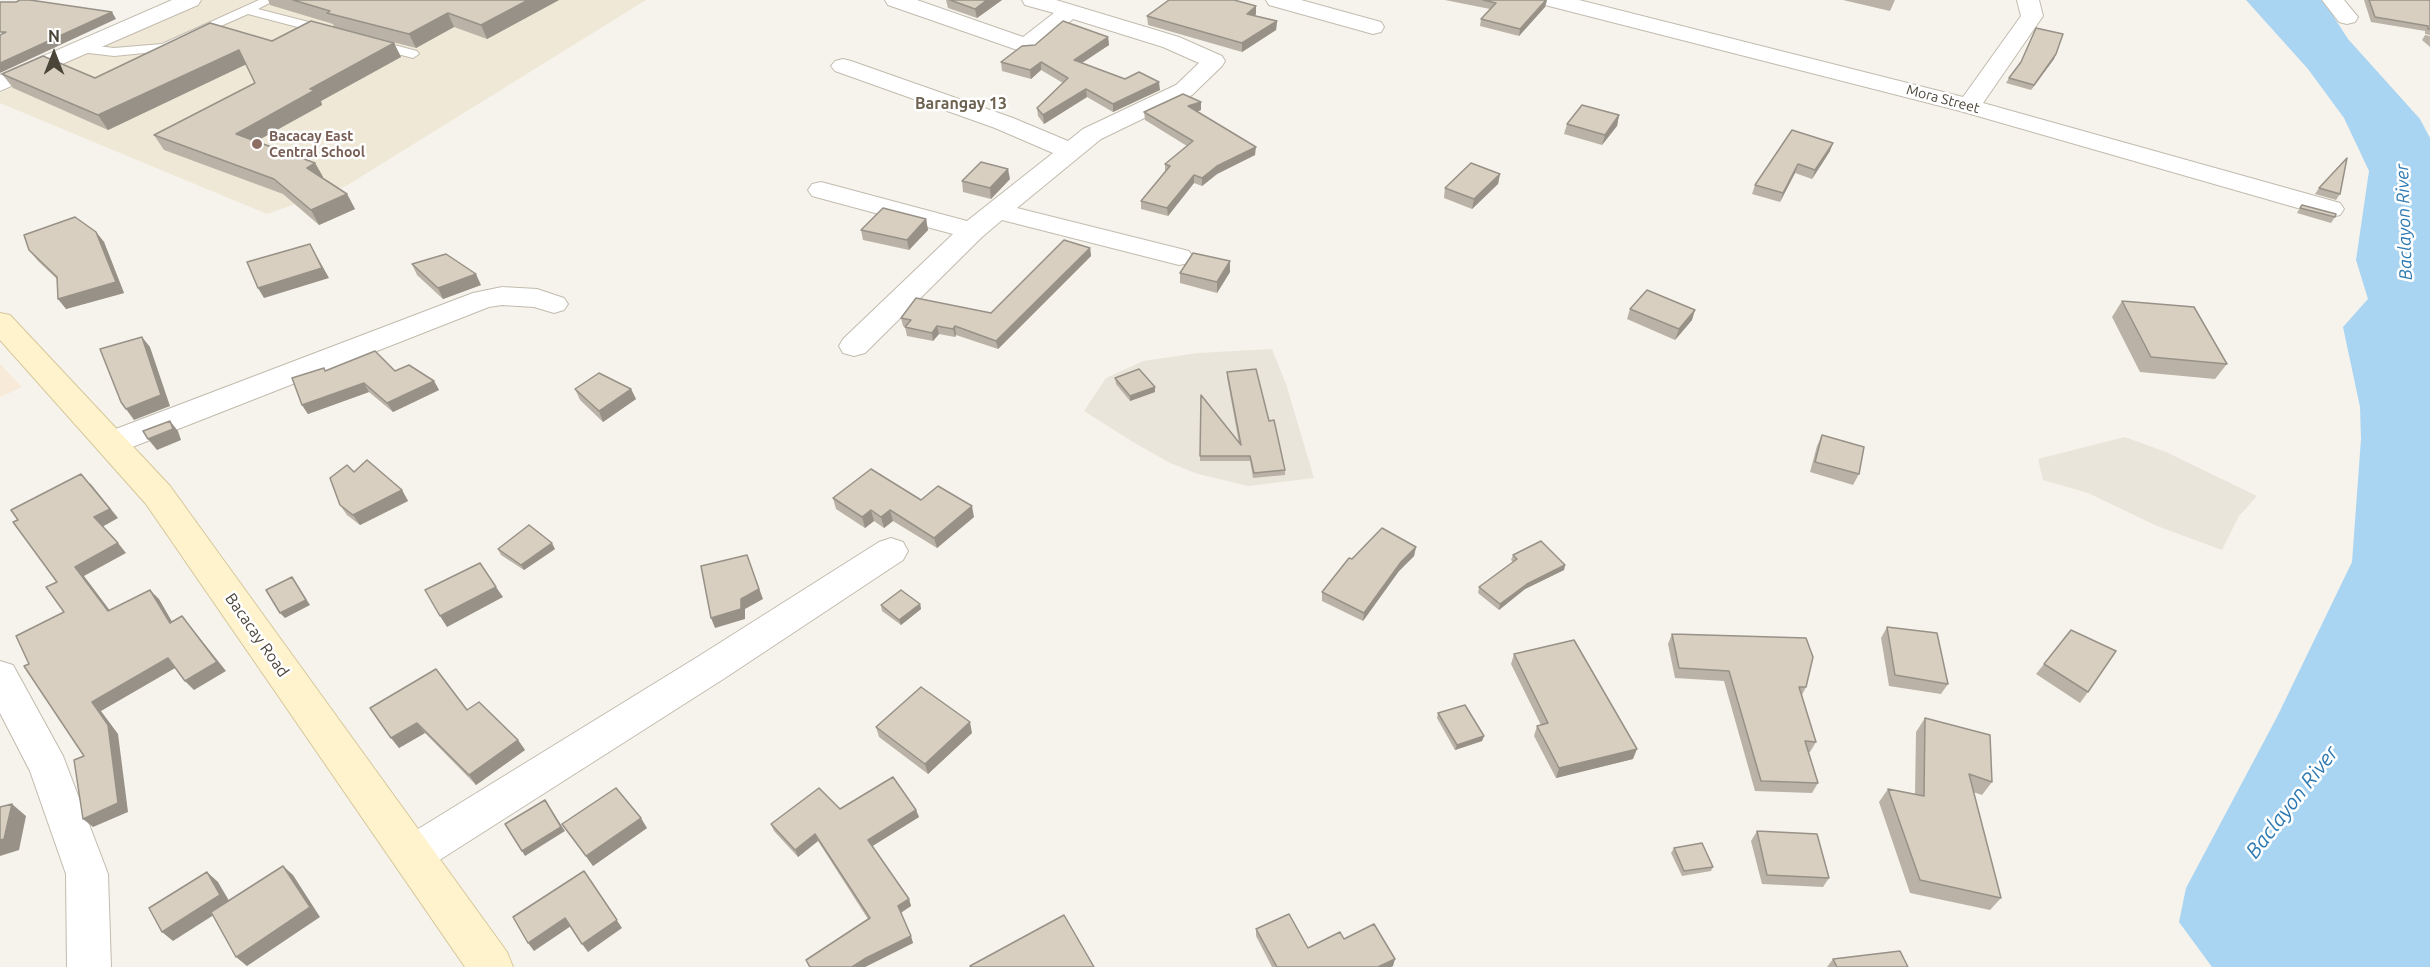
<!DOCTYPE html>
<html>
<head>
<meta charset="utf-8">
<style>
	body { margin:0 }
	#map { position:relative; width:2430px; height:967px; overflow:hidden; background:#f6f3ec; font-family:Ubuntu,sans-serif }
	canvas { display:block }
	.north { position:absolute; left:24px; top:24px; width:60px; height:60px; -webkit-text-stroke:4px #fff; paint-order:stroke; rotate:0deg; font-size:16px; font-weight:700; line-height:24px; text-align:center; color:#4b4439 }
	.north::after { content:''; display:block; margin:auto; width:21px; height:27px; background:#4b4439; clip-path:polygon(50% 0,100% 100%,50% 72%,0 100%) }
</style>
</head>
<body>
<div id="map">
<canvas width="2430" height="967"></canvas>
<div class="north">N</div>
</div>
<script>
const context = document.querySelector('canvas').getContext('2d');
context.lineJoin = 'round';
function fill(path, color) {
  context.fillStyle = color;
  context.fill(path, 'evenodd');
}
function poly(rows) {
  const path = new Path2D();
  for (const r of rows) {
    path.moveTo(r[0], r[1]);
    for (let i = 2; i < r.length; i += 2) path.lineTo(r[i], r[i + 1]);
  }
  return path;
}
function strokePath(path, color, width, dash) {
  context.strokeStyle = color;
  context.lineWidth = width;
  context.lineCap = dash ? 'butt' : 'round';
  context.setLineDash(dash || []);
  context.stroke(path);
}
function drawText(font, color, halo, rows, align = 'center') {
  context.font = font + ' Ubuntu,sans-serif';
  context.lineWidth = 5;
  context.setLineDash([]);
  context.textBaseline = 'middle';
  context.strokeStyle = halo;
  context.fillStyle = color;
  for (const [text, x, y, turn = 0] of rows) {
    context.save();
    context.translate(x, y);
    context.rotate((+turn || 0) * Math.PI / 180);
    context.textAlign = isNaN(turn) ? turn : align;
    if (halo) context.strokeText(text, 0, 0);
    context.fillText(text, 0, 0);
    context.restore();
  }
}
const residential = poly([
	[1272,349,1286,384,1314,478,1248,486,1198,474,1170,463,1133,442,1084,411,1106,378,1143,361,1198,353],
	[2125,437,2166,452,2257,496,2239,516,2222,550,2157,526,2088,493,2043,480,2038,459]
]);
const commercial = poly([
	[0,364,22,387,0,397]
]);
const education = poly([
	[202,0,646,0,346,186,267,214,0,103,0,93]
]);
const water = poly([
	[2246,0,2323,0,2348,39,2420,119,2430,138,2430,967,2212,967,2179,922,2186,888,2277,717,2352,562,2361,439,2360,407,2343,327,2368,299,2356,260,2369,171,2344,118,2308,69]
]);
const service = poly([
	[259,0,275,0,258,9,332,28,334,31,328,35,248,14,164,51,114,56,80,52,74,48,80,44,114,48,162,44,259,0],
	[375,40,417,51,419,54,413,58,371,47,369,44,375,40]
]);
const minor = poly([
	[172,0,201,0,198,5,0,91,0,75,172,0],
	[885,0,917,0,1023,37,1054,13,1025,5,1022,0,1056,0,1179,37,1222,56,1225,61,1222,66,1192,95,1101,139,1017,208,1189,251,1193,257,1189,263,1179,265,1002,220,982,237,865,353,854,356,843,353,839,346,843,339,953,234,812,196,808,190,812,184,821,182,967,221,1053,153,995,128,835,71,831,66,835,61,843,59,851,61,1013,118,1068,141,1083,129,1176,85,1199,63,1163,47,1073,19,1034,51,1026,53,888,5,885,0],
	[1266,0,1301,0,1381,22,1384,27,1381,32,1373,34,1269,5,1266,0],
	[1542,0,1579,0,1963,97,2021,16,2017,0,2039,0,2043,16,1983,103,2340,203,2344,209,2340,215,2331,217,2322,215,1960,111,1545,5,1542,0],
	[2322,0,2344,0,2358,17,2355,22,2347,24,2339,22,2322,0],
	[502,287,537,289,564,298,568,304,564,310,554,313,534,307,502,305,489,307,122,451,111,454,100,451,95,443,100,435,473,293,502,287],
	[891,538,903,542,908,551,903,560,725,678,427,868,412,874,397,868,391,855,397,842,699,656,879,542,891,538],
	[0,661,13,665,63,756,108,874,111,967,67,967,66,874,30,771,0,713,0,661]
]);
const secondary = poly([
	[0,313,10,315,170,486,507,952,513,967,465,967,146,504,0,340,0,313]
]);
const wall = poly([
	[268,0,559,0,487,39,454,27,416,48,334,27,333,24,270,5],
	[946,0,1002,0,977,18,948,8],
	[1445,0,1547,0,1545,7,1519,36,1480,26,1481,19,1490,9],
	[1843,0,1895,0,1890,11],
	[2364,0,2430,0,2430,35,2425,34,2425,31,2371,22],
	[1256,14,1255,16,1277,21,1276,30,1242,52,1148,25,1147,16],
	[2425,35,2430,36,2430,47,2422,40],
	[1108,37,1109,45,1082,63,1125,79,1160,90,1113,112,1087,97,1044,124,1038,116,1037,108,1063,83,1041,70,1031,79,1002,71,1001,62],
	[272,41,394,43,401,57,321,101,322,105,257,141,315,163,323,177,322,178,347,194,355,209,319,225,283,194,164,150,154,135,255,83,246,64,108,130,13,88,2,74,95,78],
	[2054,59,2031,90,2006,83,2009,78],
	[1201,110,1197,112,1255,155,1217,174,1202,186,1194,183,1168,216,1141,209,1141,201,1165,172,1165,164,1187,146,1145,120,1144,112],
	[1619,115,1617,126,1602,145,1564,134,1567,124],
	[1792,130,1830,151,1812,179,1795,173,1780,202,1752,194,1755,185],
	[1500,174,1498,184,1472,209,1444,198,1445,188],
	[1010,179,991,199,963,192,962,181],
	[2319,188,2340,194,2336,200,2315,194],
	[2300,208,2335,217,2331,223,2297,213],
	[926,219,928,230,909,250,863,240,861,230],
	[96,232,104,242,124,293,66,309,57,279,38,261,29,250],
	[1090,248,1091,256,998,349,956,335,955,337,939,334,933,341,907,336,905,327,903,326,901,318,991,313],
	[1230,261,1230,272,1217,293,1180,283,1180,273],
	[412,264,481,285,443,299,417,275],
	[2122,301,2227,364,2215,379,2140,372,2112,317],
	[1630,309,1692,320,1675,340,1627,319],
	[325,370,395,371,434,381,439,390,393,412,369,392,308,414,302,405],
	[1227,372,1269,421,1285,470,1285,475,1253,478,1250,461,1200,461,1201,395,1239,443,1227,377],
	[1115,378,1155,392,1130,401,1116,384],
	[575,389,631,389,636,399,603,422,580,400],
	[1822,435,1859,474,1853,485,1810,472,1817,446],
	[354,472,402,490,408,501,360,525,347,515,340,505],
	[833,498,921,500,974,517,937,548,893,521,884,528,874,521,865,528,836,509],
	[1416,547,1414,556,1399,571,1363,621,1322,601,1322,592,1352,559],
	[498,549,555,549,524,570,501,555],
	[1513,555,1565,565,1564,570,1525,589,1499,610,1478,593,1479,587,1513,562,1511,560],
	[920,604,921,609,901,625,882,611,881,605],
	[1887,627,1948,684,1941,694,1889,686,1881,638],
	[1672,634,1806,687,1802,695,1816,742,1810,752,1808,752,1818,783,1812,793,1755,791,1724,681,1675,678,1668,644],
	[1514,654,1633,759,1556,778,1534,736,1537,726,1541,725,1511,664],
	[2044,664,2088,692,2080,703,2036,674],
	[370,708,467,710,518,740,525,750,476,785,425,733,399,748],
	[1438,713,1484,736,1482,741,1455,750,1437,718],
	[1925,718,1992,782,1982,795,1973,792,2001,898,1990,910,1910,893,1879,802,1888,789,1915,794,1916,732],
	[876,727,972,733,928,774,879,737],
	[840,809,916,810,919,817,872,846,909,899,911,906,901,913,913,943,865,967,809,967,806,960,868,919,818,841,798,857,774,831,771,824],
	[562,824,647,828,593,866],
	[1757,831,1829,878,1823,887,1762,884,1751,841],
	[1674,848,1713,867,1711,871,1682,876,1671,853],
	[1256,929,1308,948,1344,939,1393,966,1391,967,1272,967,1256,936],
	[1833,959,1908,967,1827,967]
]);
const shadedWall = poly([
	[528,0,559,0,487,39,481,25],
	[987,0,1002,0,977,18,975,9],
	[1547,0,1545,7,1519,36,1520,29],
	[1256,6,1256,14,1247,23,1247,14],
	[112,12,116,19,0,73,0,63],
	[448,13,454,27,416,48,409,34],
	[1277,21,1276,30,1242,52,1242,43],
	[1108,37,1109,45,1074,68,1074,60],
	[394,43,401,57,321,101,322,105,244,148,236,134,310,89],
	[239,50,247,64,108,130,98,115],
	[2056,54,2054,59,2031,90,2034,85],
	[1041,62,1041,70,1031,79,1030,70],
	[1159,82,1160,90,1113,112,1113,104],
	[1086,89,1087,97,1044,124,1043,115],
	[1201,102,1201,110,1189,114,1188,106],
	[1619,115,1617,126,1602,145,1605,135],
	[1833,143,1830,151,1812,179,1815,170],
	[1256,147,1255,155,1217,174,1202,186,1202,178,1217,166],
	[315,163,323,177,315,182,307,168],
	[1798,164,1795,173,1780,202,1783,193],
	[1008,169,1010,179,991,199,990,188],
	[1500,174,1498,184,1472,209,1474,199],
	[1194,175,1194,183,1168,216,1167,208],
	[347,194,355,209,319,225,311,210],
	[926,219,928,230,909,250,907,240],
	[96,232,104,242,124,293,66,309,58,299],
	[310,244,329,278,264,298,258,288],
	[1090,248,1091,256,998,349,996,341],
	[1230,261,1230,272,1217,293,1217,282],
	[476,274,481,285,443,299,438,288],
	[1695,310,1692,320,1675,340,1679,329],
	[937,326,939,334,933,341,932,333],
	[955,326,956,335,955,337,953,329],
	[142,337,150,347,170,406,134,420,126,409],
	[434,381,439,390,393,412,387,403],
	[364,383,369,392,308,414,302,405],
	[1155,387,1155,392,1130,401,1130,396],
	[631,389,636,399,603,422,599,411],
	[170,421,178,431,181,440,157,450,148,439],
	[90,483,118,518,102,527,94,517],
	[402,490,408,501,360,525,353,515],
	[972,506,974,517,937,548,934,538],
	[871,510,874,521,865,528,862,517],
	[890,510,893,521,884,528,881,517],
	[118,543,126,553,84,576,117,620,108,611,75,567],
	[552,543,555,549,524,570,521,565],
	[1416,547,1414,556,1399,571,1363,621,1364,613,1401,562],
	[747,555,763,599,745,609,745,619,715,628,711,618,741,599],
	[1565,565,1564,570,1525,589,1499,610,1500,604,1527,584],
	[292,577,310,605,285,618,280,613],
	[496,587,503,597,447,627,440,616],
	[150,590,159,599,178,632,170,623],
	[920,604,921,609,901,625,899,620],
	[182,616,226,671,194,690,185,681],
	[168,658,177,667,101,711,118,734,128,812,93,827,83,819,92,702],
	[970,722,972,733,928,774,925,764],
	[417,723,425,733,399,748,391,738],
	[1484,736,1482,741,1455,750,1457,745],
	[518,740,525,750,476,785,469,775],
	[1637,749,1633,759,1556,778,1559,768],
	[545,800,565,831,525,856,522,851],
	[12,804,26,816,19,850,0,856,0,840],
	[916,810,919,817,871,847,868,840],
	[641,818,647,828,593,866,586,856],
	[815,834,818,841,798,857,795,850],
	[283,866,293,875,320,917,247,966,236,957],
	[207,872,218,882,231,904,173,941,162,932],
	[590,879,622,928,588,952,582,944],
	[909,899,911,906,900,913,898,906],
	[565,918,571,926,534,951,528,943],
	[911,936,913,943,865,967,852,967,866,958],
	[1395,959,1393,966,1391,967,1378,967]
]);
const building = poly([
	[20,0,30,0,112,12,0,63,0,35,6,32,0,32,0,2,16,2,20,0],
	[293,0,528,0,481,25,448,13,409,34,327,13,330,11,293,0],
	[950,0,987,0,975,9,950,0],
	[1169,0,1234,0,1256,6,1247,14,1277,21,1242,43,1147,16,1169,0],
	[1483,0,1546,0,1520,29,1481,19,1496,3,1483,0],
	[2369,0,2430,0,2430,29,2428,29,2428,26,2375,17,2369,0],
	[311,21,394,43,310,89,315,90,236,134,315,163,307,168,347,194,311,210,274,179,154,135,255,83,239,50,98,115,2,74,43,56,95,78,210,23,272,41,311,21],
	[1063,21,1108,37,1074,60,1125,79,1139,72,1159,82,1113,104,1086,89,1043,115,1037,108,1068,78,1041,62,1030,70,1001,62,1022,46,1035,45,1063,21],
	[2036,28,2063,34,2056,54,2034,85,2009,78,2021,62,2036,28],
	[1183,94,1201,102,1188,106,1256,147,1217,166,1202,178,1194,175,1167,208,1141,201,1170,166,1165,164,1193,141,1144,112,1183,94],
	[1582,105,1619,115,1605,135,1567,124,1582,105],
	[1792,130,1833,143,1815,170,1798,164,1783,193,1755,185,1792,130],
	[2347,158,2340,194,2319,188,2347,158],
	[981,162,1008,169,990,188,962,181,981,162],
	[1471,163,1500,174,1474,199,1445,188,1471,163],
	[2302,205,2336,214,2335,217,2300,208,2302,205],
	[883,208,926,219,907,240,861,230,883,208],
	[75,217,96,232,116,282,58,299,57,277,29,250,24,235,75,217],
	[1064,240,1090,248,996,341,955,326,953,329,937,326,932,333,905,327,911,320,901,318,916,298,991,313,1064,240],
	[310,244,322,268,258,288,247,262,310,244],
	[1193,253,1230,261,1217,282,1180,273,1193,253],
	[446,254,476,274,438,288,412,264,446,254],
	[1647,290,1695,310,1679,329,1630,309,1647,290],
	[2122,301,2194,307,2227,364,2151,357,2122,301],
	[142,337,161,395,126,409,121,402,100,349,142,337],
	[375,351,395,371,409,365,434,381,387,403,364,383,302,405,292,378,324,368,325,371,375,351],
	[1139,369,1155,387,1130,396,1115,378,1139,369],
	[1256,369,1269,421,1274,420,1285,470,1254,473,1250,456,1200,456,1201,395,1241,445,1227,372,1256,369],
	[599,373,631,389,599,411,575,389,599,373],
	[170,421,173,429,148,439,143,431,170,421],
	[1822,435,1864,447,1859,474,1815,462,1822,435],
	[367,460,402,490,353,515,340,505,330,478,347,465,354,472,367,460],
	[871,469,921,500,938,486,972,506,934,538,890,510,881,517,871,510,862,517,833,498,871,469],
	[81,474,110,509,94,517,118,543,75,567,108,611,150,590,170,623,182,616,217,662,185,681,168,658,92,702,108,725,118,803,83,819,74,760,84,756,24,666,29,664,16,636,64,612,46,587,57,582,13,522,18,520,11,510,81,474],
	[529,525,552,543,521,565,498,549,529,525],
	[1382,528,1416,547,1401,562,1364,613,1322,592,1349,558,1352,559,1382,528],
	[1541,541,1565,565,1527,584,1500,604,1479,587,1517,559,1513,555,1541,541],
	[747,555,759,589,741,599,741,609,711,618,701,566,747,555],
	[480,563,496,587,440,616,425,590,480,563],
	[292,577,306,600,280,613,266,590,292,577],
	[901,590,920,604,899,620,881,605,901,590],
	[1887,627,1937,633,1948,684,1895,675,1887,627],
	[2071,630,2116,651,2088,692,2044,664,2071,630],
	[1672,634,1806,638,1813,657,1806,687,1799,687,1816,742,1805,741,1818,783,1761,781,1729,671,1679,668,1672,634],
	[1574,640,1637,749,1559,768,1537,726,1548,723,1514,654,1574,640],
	[436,669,467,710,479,702,518,740,469,775,417,723,391,738,370,708,436,669],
	[921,687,970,722,925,764,876,727,921,687],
	[1465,705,1484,736,1457,745,1438,713,1465,705],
	[1925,718,1990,735,1992,782,1969,774,2001,898,1920,880,1888,789,1924,796,1925,718],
	[893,777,916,810,868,840,909,899,898,906,911,936,866,958,852,967,810,967,806,960,870,918,815,834,795,850,771,824,819,788,840,809,893,777],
	[616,788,641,818,586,856,562,824,616,788],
	[545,800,561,827,522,851,505,824,545,800],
	[12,804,4,839,0,840,0,807,12,804],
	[1757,831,1817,834,1829,878,1767,875,1757,831],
	[1702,843,1713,867,1684,871,1674,848,1702,843],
	[283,866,310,907,236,957,211,912,283,866],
	[584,871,617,920,582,944,565,918,528,943,513,917,584,871],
	[207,872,220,895,162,932,149,908,207,872],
	[1289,914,1308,948,1340,932,1344,939,1374,924,1395,959,1378,967,1277,967,1256,929,1289,914],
	[1064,915,1094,967,971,967,970,966,1064,915],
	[1900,951,1908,967,1837,967,1833,959,1900,951]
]);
const markers = [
	[257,144,6,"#8d6e63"]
];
const farStreetnames = [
	["Mora Street",1943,99,15]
];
const farEducationnames = [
	["Bacacay East",269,136],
	["Central School",269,152]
];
const farQuarternames = [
	["Barangay 13",961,104]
];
const streetNames = [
	["Bacacay Road",257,635,55]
];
const waterNames = [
	["Baclayon River",2404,222,-92]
];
const nearWaternames = [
	["Baclayon River",2292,802,-52]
];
fill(residential, '#eae5da');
fill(commercial, '#f7ead8');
fill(education, '#efe8d6');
fill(water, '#a9d4f2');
strokePath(service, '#c2bbae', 2);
strokePath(minor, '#c2bbae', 2);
strokePath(secondary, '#d6c79b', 2);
fill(service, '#fff');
fill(minor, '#fff');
fill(secondary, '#fff3cd');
fill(wall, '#bab2a6');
fill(shadedWall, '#979187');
fill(building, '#d8cfc1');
strokePath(building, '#979187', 1.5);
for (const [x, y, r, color] of markers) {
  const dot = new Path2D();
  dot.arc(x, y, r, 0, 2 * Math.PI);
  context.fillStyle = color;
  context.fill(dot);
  strokePath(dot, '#fff', 2);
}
drawText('14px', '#4b4439', '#fff', farStreetnames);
drawText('bold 14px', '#785e54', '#fff', farEducationnames, 'left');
drawText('bold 16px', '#6e6250', '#fff', farQuarternames);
drawText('16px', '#4b4439', '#fff', streetNames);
drawText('italic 18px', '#2e7ab2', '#fff', waterNames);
drawText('italic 21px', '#2e7ab2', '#fff', nearWaternames);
</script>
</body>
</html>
